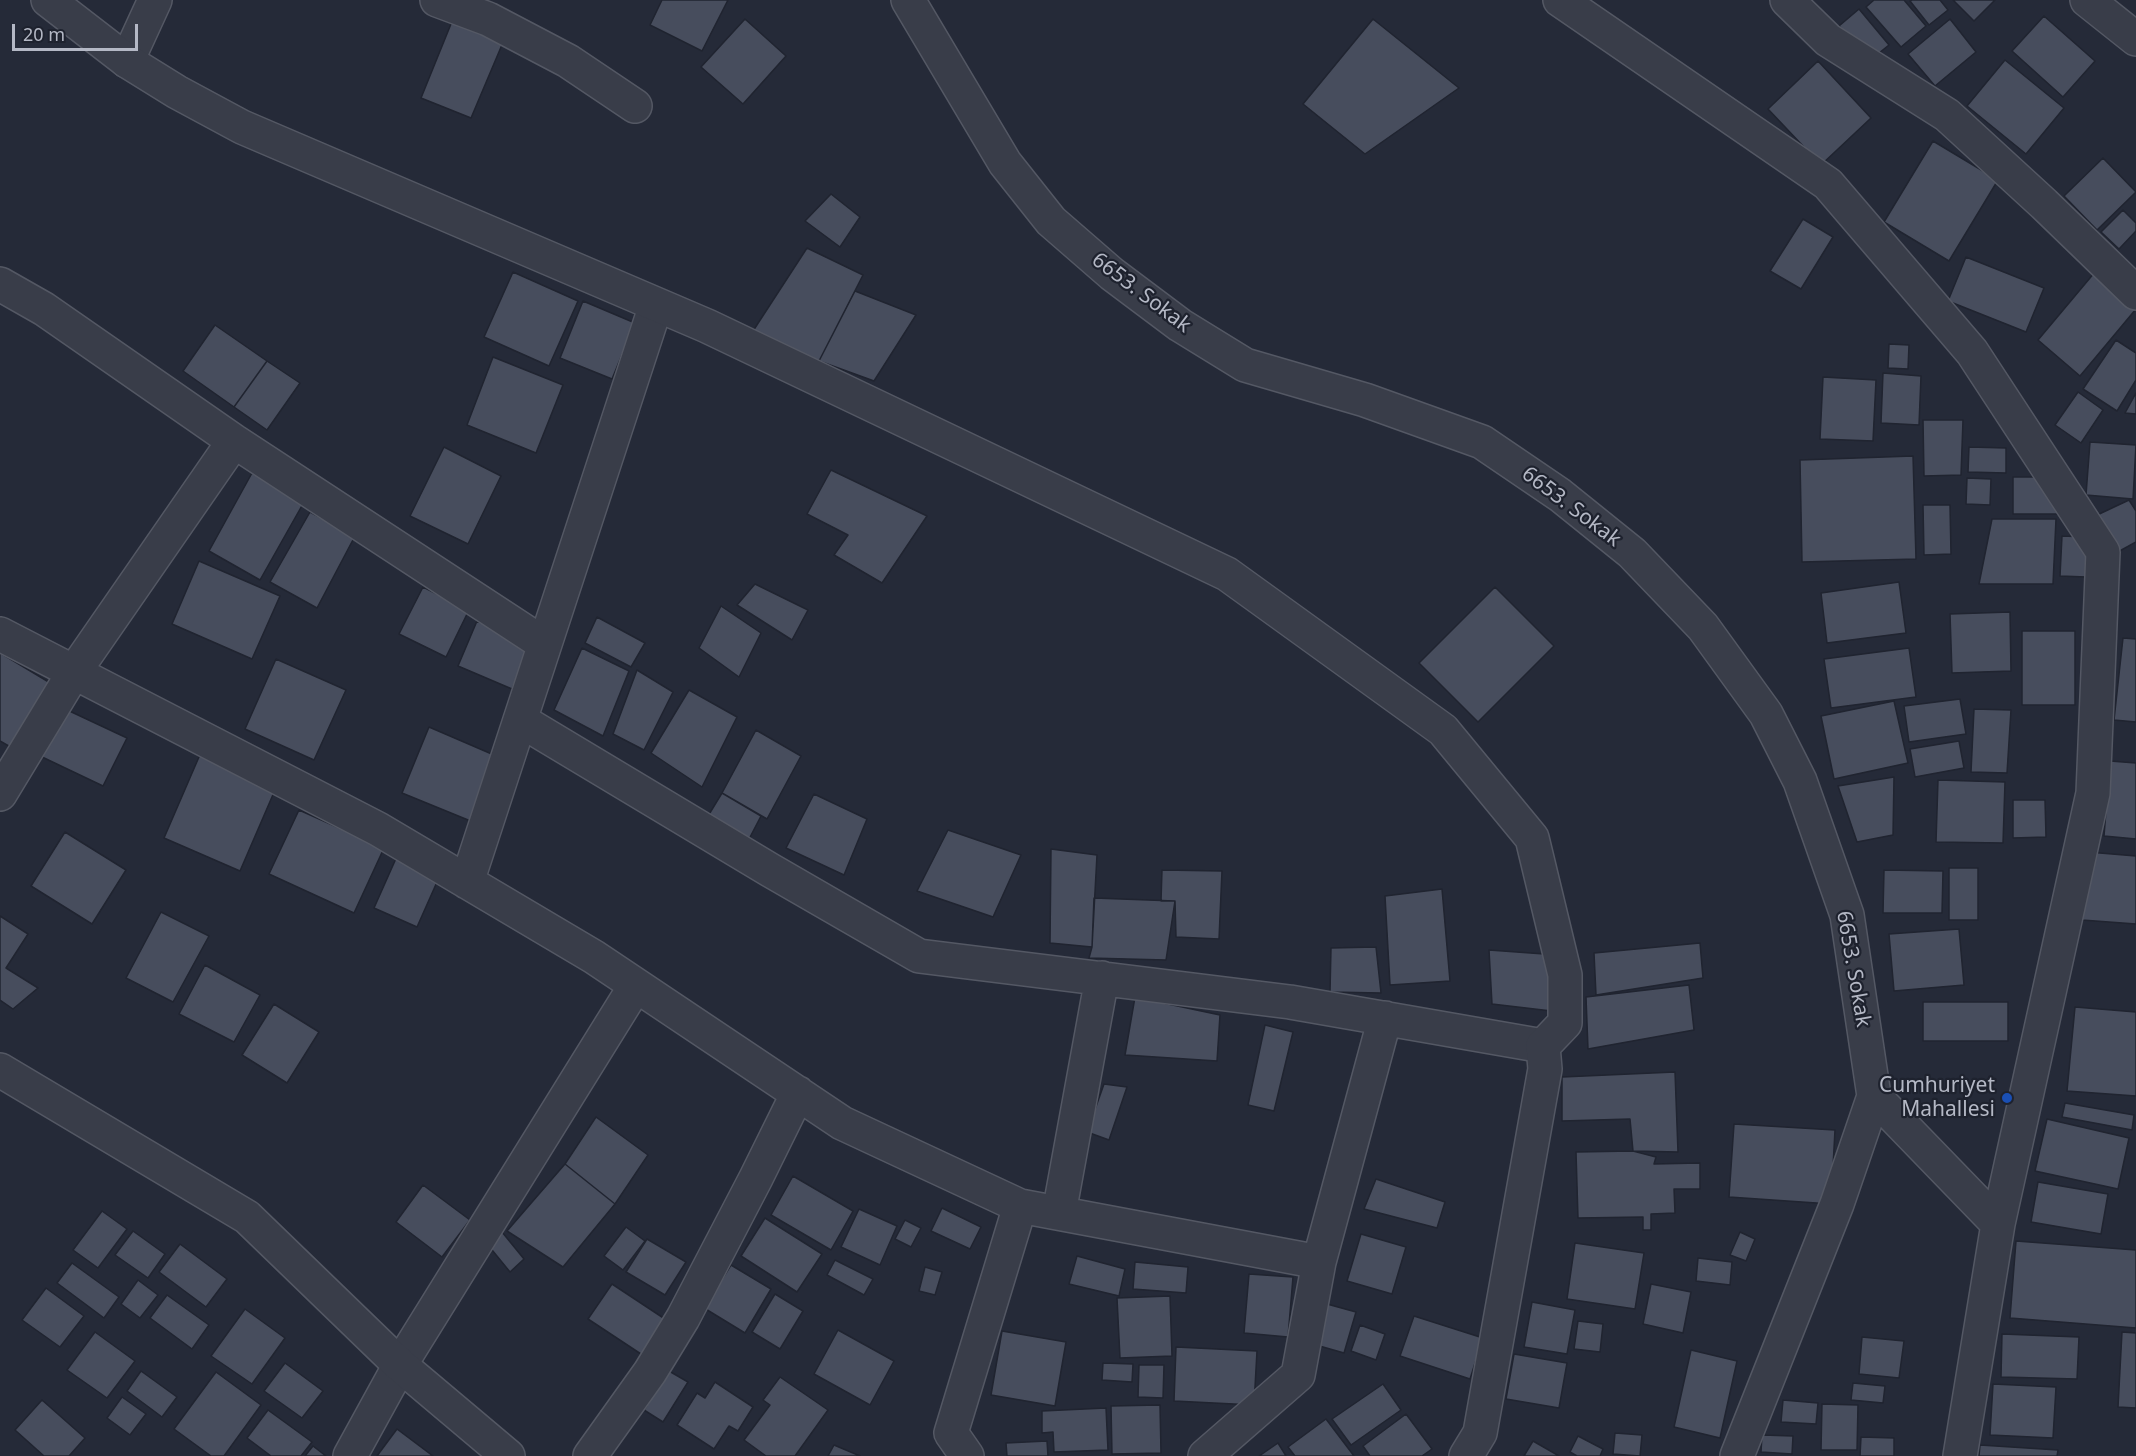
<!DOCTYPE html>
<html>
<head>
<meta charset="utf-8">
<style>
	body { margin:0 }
	#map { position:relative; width:2136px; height:1456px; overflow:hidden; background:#252a38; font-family:"Noto Sans",sans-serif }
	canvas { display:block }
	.scale { position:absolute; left:12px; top:24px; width:126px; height:27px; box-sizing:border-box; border:3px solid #b4b8c5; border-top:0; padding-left:8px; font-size:18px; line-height:21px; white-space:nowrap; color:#b4b8c5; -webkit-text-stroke:4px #1e222e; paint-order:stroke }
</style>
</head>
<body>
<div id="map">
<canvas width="2136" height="1456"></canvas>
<div class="scale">20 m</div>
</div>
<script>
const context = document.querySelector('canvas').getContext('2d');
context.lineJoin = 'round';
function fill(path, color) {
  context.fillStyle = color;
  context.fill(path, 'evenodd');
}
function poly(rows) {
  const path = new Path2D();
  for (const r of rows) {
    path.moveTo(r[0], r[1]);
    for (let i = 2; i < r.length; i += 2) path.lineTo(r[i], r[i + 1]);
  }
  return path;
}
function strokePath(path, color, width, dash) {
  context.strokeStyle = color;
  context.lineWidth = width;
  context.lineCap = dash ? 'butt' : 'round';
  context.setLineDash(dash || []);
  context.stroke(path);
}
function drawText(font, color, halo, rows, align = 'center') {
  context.font = font + ' "Noto Sans",sans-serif';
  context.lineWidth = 4.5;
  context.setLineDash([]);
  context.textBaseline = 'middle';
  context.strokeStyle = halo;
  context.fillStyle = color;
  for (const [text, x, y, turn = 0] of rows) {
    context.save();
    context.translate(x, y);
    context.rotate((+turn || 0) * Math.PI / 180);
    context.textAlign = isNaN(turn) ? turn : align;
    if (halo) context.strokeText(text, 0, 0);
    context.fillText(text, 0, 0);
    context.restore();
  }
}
const building = poly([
	[662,0,728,0,702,51,650,25,662,0],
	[1874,0,1904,0,1926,26,1901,47,1866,7,1874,0],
	[1912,0,1940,0,1948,10,1929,25,1910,1,1912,0],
	[1953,0,1995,0,1974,21,1953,0],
	[1859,9,1889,45,1869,61,1839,26,1859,9],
	[2044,16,2095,61,2063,97,2012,51,2044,16],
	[453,19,504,40,471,118,421,98,453,19],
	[745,19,786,56,743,104,701,67,745,19],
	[1373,19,1459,88,1365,154,1303,104,1373,19],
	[1950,19,1976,52,1935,86,1908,54,1950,19],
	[2005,60,2064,108,2026,154,1967,106,2005,60],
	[1818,61,1871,118,1821,165,1768,109,1818,61],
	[1933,141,1998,180,1949,261,1884,222,1933,141],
	[2103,158,2136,192,2097,230,2064,196,2103,158],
	[831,194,860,217,840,247,805,221,831,194],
	[2123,210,2136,223,2136,231,2119,249,2101,232,2123,210],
	[1803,219,1833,237,1801,289,1770,271,1803,219],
	[807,248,863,275,819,361,753,331,807,248],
	[1966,257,2044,288,2026,332,1948,301,1966,257],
	[513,272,578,301,549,366,484,337,513,272],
	[2095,272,2136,306,2136,309,2080,376,2038,340,2095,272],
	[855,291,916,315,874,381,819,361,855,291],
	[583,301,635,323,612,379,560,358,583,301],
	[215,325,267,361,234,407,183,371,215,325],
	[2116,340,2136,353,2136,380,2117,411,2083,389,2116,340],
	[1889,344,1909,345,1908,369,1888,368,1889,344],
	[493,357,563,385,536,453,467,425,493,357],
	[267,361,300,383,267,430,234,407,267,361],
	[1883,373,1921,376,1919,425,1881,423,1883,373],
	[1823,377,1876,380,1873,441,1820,439,1823,377],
	[2078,392,2103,410,2081,443,2055,425,2078,392],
	[2136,393,2136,414,2125,413,2136,393],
	[1923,420,1963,420,1961,475,1924,476,1923,420],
	[2090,442,2136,445,2133,499,2086,495,2090,442],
	[444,447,501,476,468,544,410,516,444,447],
	[1969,447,2006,448,2006,473,1968,472,1969,447],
	[1913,456,1916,559,1802,562,1800,460,1913,456],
	[831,470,927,516,882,583,834,555,848,535,807,514,831,470],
	[252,473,304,502,260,580,209,551,252,473],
	[2013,477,2047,477,2065,514,2013,514,2013,477],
	[1967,478,1991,479,1990,505,1966,504,1967,478],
	[2129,500,2136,511,2136,542,2116,553,2095,516,2129,500],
	[1923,505,1950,505,1951,554,1924,555,1923,505],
	[310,512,355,536,317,608,270,582,310,512],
	[1992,519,2056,519,2053,584,1979,584,1992,519],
	[2062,536,2088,537,2086,577,2060,576,2062,536],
	[199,561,280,596,252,659,172,624,199,561],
	[1899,582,1906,633,1827,643,1821,593,1899,582],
	[755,584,808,610,792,640,737,605,755,584],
	[423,587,469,610,446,657,399,634,423,587],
	[1495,587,1554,646,1478,722,1419,663,1495,587],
	[721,606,761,633,739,677,699,648,721,606],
	[2010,612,2011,671,1952,673,1950,614,2010,612],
	[597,617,645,643,631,667,585,643,597,617],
	[477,621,532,645,512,689,458,666,477,621],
	[2022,631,2075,631,2075,705,2022,705,2022,631],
	[2123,638,2136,639,2136,722,2114,720,2123,638],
	[582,648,629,671,603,736,554,710,582,648],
	[1909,648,1916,697,1831,708,1824,659,1909,648],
	[0,653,52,684,14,749,0,741,0,653],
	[276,659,346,690,314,760,245,729,276,659],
	[637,670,673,692,644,750,613,734,637,670],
	[689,690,737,717,702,787,651,753,689,690],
	[1960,699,1966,734,1909,742,1904,706,1960,699],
	[1894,701,1908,763,1834,779,1821,716,1894,701],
	[63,708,127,738,103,786,40,756,63,708],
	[1974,709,2011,710,2007,773,1971,772,1974,709],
	[429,727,501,758,473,822,402,793,429,727],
	[756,730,801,756,767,819,722,793,756,730],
	[1959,741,1964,768,1915,777,1910,749,1959,741],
	[202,750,278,783,240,871,164,838,202,750],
	[2110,761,2136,763,2136,839,2104,836,2110,761],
	[1894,777,1893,835,1857,842,1838,786,1894,777],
	[1938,780,2005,782,2003,843,1936,842,1938,780],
	[722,793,761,816,748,841,708,816,722,793],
	[814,794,867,819,844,875,786,848,814,794],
	[2013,800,2045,800,2046,837,2013,838,2013,800],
	[299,810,384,848,354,913,269,874,299,810],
	[948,830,1021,855,993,917,917,891,948,830],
	[65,832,126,870,92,924,31,886,65,832],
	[1051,849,1097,855,1092,947,1050,943,1051,849],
	[2088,852,2136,856,2136,924,2082,920,2088,852],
	[398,854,441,873,417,927,374,908,398,854],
	[1949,868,1978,868,1978,920,1949,920,1949,868],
	[1162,870,1222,871,1219,939,1176,937,1175,901,1161,901,1162,870],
	[1884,870,1943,871,1942,913,1883,913,1884,870],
	[1442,889,1450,981,1390,985,1385,896,1442,889],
	[1094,898,1175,901,1166,960,1089,958,1092,947,1094,898],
	[161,912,209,936,173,1002,126,978,161,912],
	[0,916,28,934,6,968,38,988,13,1009,0,1000,0,916],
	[1959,929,1964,985,1894,991,1889,934,1959,929],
	[1700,943,1703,978,1596,995,1594,953,1700,943],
	[1376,947,1381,993,1330,992,1331,948,1376,947],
	[1489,950,1558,955,1560,1012,1492,1004,1489,950],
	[205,965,260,995,234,1042,179,1014,205,965],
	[1689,985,1694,1030,1588,1049,1586,997,1689,985],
	[1135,997,1220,1015,1217,1061,1125,1055,1135,997],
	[1923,1002,2008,1002,2008,1041,1923,1041,1923,1002],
	[274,1004,319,1032,287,1083,242,1055,274,1004],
	[2075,1007,2136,1012,2136,1096,2067,1091,2075,1007],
	[1265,1025,1293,1032,1274,1111,1248,1105,1265,1025],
	[1675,1072,1678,1152,1633,1151,1630,1119,1562,1121,1562,1077,1675,1072],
	[1104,1084,1127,1087,1109,1140,1087,1132,1104,1084],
	[2065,1103,2134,1115,2132,1130,2062,1117,2065,1103],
	[596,1117,648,1155,615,1204,565,1164,596,1117],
	[2047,1119,2129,1138,2118,1189,2035,1171,2047,1119],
	[1734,1124,1835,1130,1831,1204,1729,1197,1734,1124],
	[1633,1151,1656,1157,1654,1164,1700,1163,1700,1189,1674,1189,1675,1213,1651,1214,1651,1230,1643,1230,1643,1217,1578,1218,1576,1152,1633,1151],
	[565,1164,615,1204,563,1267,507,1231,565,1164],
	[793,1176,853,1211,831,1250,771,1215,793,1176],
	[1376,1179,1445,1202,1437,1228,1364,1209,1376,1179],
	[2038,1182,2108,1194,2101,1234,2031,1222,2038,1182],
	[423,1185,470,1220,442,1257,396,1222,423,1185],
	[942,1208,981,1227,970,1249,931,1231,942,1208],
	[859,1209,897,1226,880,1265,841,1247,859,1209],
	[102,1211,127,1229,98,1268,73,1250,102,1211],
	[765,1218,822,1254,797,1292,741,1256,765,1218],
	[905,1220,921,1228,911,1247,895,1239,905,1220],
	[626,1227,645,1241,623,1270,604,1256,626,1227],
	[133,1231,165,1254,148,1278,115,1255,133,1231],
	[502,1232,524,1259,510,1272,488,1245,502,1232],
	[1740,1232,1755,1239,1746,1261,1730,1255,1740,1232],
	[1361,1234,1406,1247,1392,1294,1347,1281,1361,1234],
	[647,1239,686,1262,665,1295,626,1272,647,1239],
	[2016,1241,2136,1250,2136,1328,2010,1318,2016,1241],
	[1575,1243,1644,1253,1635,1309,1567,1299,1575,1243],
	[180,1244,227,1279,206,1307,159,1272,180,1244],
	[1077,1256,1125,1269,1119,1296,1069,1284,1077,1256],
	[1698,1258,1732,1262,1730,1285,1696,1281,1698,1258],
	[835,1260,873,1279,864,1295,827,1275,835,1260],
	[1135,1262,1188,1267,1186,1293,1133,1289,1135,1262],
	[72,1263,119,1297,104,1318,57,1283,72,1263],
	[731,1265,771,1289,745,1333,704,1308,731,1265],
	[925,1267,942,1272,935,1295,919,1291,925,1267],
	[1249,1274,1293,1277,1288,1337,1244,1333,1249,1274],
	[138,1280,158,1295,140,1318,121,1304,138,1280],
	[612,1284,671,1323,647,1358,588,1319,612,1284],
	[1651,1284,1691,1292,1683,1333,1643,1324,1651,1284],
	[46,1288,84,1316,60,1347,22,1320,46,1288],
	[775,1294,803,1311,780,1349,752,1332,775,1294],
	[167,1295,209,1325,192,1349,150,1318,167,1295],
	[1170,1296,1172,1356,1120,1358,1117,1298,1170,1296],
	[1532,1302,1575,1310,1567,1354,1524,1347,1532,1302],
	[1327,1304,1356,1312,1344,1353,1316,1345,1327,1304],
	[245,1309,285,1338,252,1384,211,1356,245,1309],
	[1414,1316,1483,1338,1470,1379,1400,1356,1414,1316],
	[1578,1321,1603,1324,1600,1352,1574,1349,1578,1321],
	[1360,1325,1385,1334,1376,1360,1351,1351,1360,1325],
	[838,1330,894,1361,870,1405,814,1374,838,1330],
	[1002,1331,1066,1342,1055,1406,991,1395,1002,1331],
	[95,1332,135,1361,107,1398,67,1370,95,1332],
	[2122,1332,2136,1333,2136,1408,2118,1407,2122,1332],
	[2002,1334,2079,1337,2077,1379,2001,1377,2002,1334],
	[1862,1337,1904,1341,1899,1378,1859,1374,1862,1337],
	[1176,1347,1257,1351,1254,1405,1174,1401,1176,1347],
	[1691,1350,1737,1361,1720,1438,1674,1427,1691,1350],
	[1514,1354,1567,1363,1559,1408,1506,1399,1514,1354],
	[285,1363,323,1391,302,1418,264,1391,285,1363],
	[1103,1363,1133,1364,1132,1382,1102,1380,1103,1363],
	[1139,1365,1164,1365,1163,1398,1138,1397,1139,1365],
	[141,1371,177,1397,162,1417,127,1391,141,1371],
	[669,1371,688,1382,663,1422,644,1410,669,1371],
	[216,1372,261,1405,224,1456,211,1456,174,1429,216,1372],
	[780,1377,828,1410,795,1456,766,1456,744,1440,770,1405,763,1400,780,1377],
	[715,1382,753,1407,738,1431,729,1426,714,1449,677,1425,697,1393,705,1398,715,1382],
	[1853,1383,1885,1386,1883,1403,1851,1400,1853,1383],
	[1383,1384,1401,1410,1351,1445,1332,1419,1383,1384],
	[1993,1384,2056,1387,2053,1438,1990,1435,1993,1384],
	[122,1397,146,1414,130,1435,107,1418,122,1397],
	[42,1400,85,1438,69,1456,44,1456,15,1430,42,1400],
	[1783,1400,1818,1403,1816,1424,1781,1422,1783,1400],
	[1822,1404,1858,1405,1857,1450,1821,1450,1822,1404],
	[1160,1405,1161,1453,1112,1454,1111,1406,1160,1405],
	[1106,1408,1108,1450,1054,1452,1053,1432,1042,1433,1042,1411,1106,1408],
	[268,1410,312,1442,301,1456,271,1456,247,1438,268,1410],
	[1406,1414,1432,1449,1422,1456,1370,1456,1363,1446,1406,1414],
	[1326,1419,1354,1456,1295,1456,1288,1447,1326,1419],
	[397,1429,433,1456,377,1456,397,1429],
	[1615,1433,1642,1435,1640,1456,1613,1454,1615,1433],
	[1762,1435,1793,1436,1792,1454,1761,1452,1762,1435],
	[1578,1436,1603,1449,1600,1456,1577,1456,1570,1452,1578,1436],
	[1861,1437,1894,1438,1894,1456,1860,1456,1861,1437],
	[1047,1441,1048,1456,1007,1456,1006,1443,1047,1441],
	[1533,1441,1559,1456,1524,1456,1533,1441],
	[1278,1443,1286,1456,1259,1456,1278,1443],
	[834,1445,860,1456,828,1456,834,1445],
	[1980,1445,2058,1450,2057,1456,1979,1456,1980,1445],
	[313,1446,326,1456,305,1456,313,1446]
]);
const pedestrian = poly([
	[1787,0,1828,40,1947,115,2044,204,2136,293]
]);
const minor = poly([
	[437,0,488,19,568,61,635,106],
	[908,0,1005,163,1051,221,1112,274,1180,325,1245,365,1365,400,1482,442,1560,495,1632,553,1703,627,1766,714,1800,781,1847,915,1874,1096,1998,1224],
	[1560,0,1828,184,1972,352,2103,552,2093,793,1998,1224,1960,1456],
	[2087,0,2136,39],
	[127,61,155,0],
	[0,284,44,309,234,441,544,644],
	[0,634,378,829,594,957,842,1123,1020,1206,1319,1262],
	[520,720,770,870,919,956,1290,1002,1543,1046],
	[0,794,74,672,234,441],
	[467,882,656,305],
	[1059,1213,1102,978],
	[350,1456,400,1365,636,985],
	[590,1456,650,1372,683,1318,756,1178,798,1093],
	[967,1456,951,1433,1020,1206],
	[1205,1456,1298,1375,1319,1262,1385,1018],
	[1737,1456,1837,1204,1874,1096]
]);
const tertiary = poly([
	[48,0,127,61,177,92,242,127,707,326,1227,574,1443,730,1532,838,1565,975,1565,1023,1543,1046,1545,1069,1480,1433,1466,1456],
	[0,1070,247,1217,400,1365,508,1456]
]);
const markers = [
	[2007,1098,6,"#1a4fb4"]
];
const streetNames = [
	["6653. Sokak",1141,293,37],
	["6653. Sokak",1571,507,37],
	["6653. Sokak",1853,969,80]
];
const poiNames = [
	["Cumhuriyet",1995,1086],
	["Mahallesi",1995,1110]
];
fill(building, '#474d5d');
strokePath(building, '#202430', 1.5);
strokePath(pedestrian, '#545864', 36);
strokePath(minor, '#545864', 36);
strokePath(tertiary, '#545864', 36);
strokePath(pedestrian, '#393d49', 33);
strokePath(minor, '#393d49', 33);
strokePath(tertiary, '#393d49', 33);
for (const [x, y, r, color] of markers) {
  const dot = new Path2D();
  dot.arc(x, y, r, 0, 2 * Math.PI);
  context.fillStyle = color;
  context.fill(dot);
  strokePath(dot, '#1e222e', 2);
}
drawText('21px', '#b4b8c5', '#1e222e', streetNames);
drawText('21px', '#b4b8c5', '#1e222e', poiNames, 'right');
</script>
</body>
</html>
